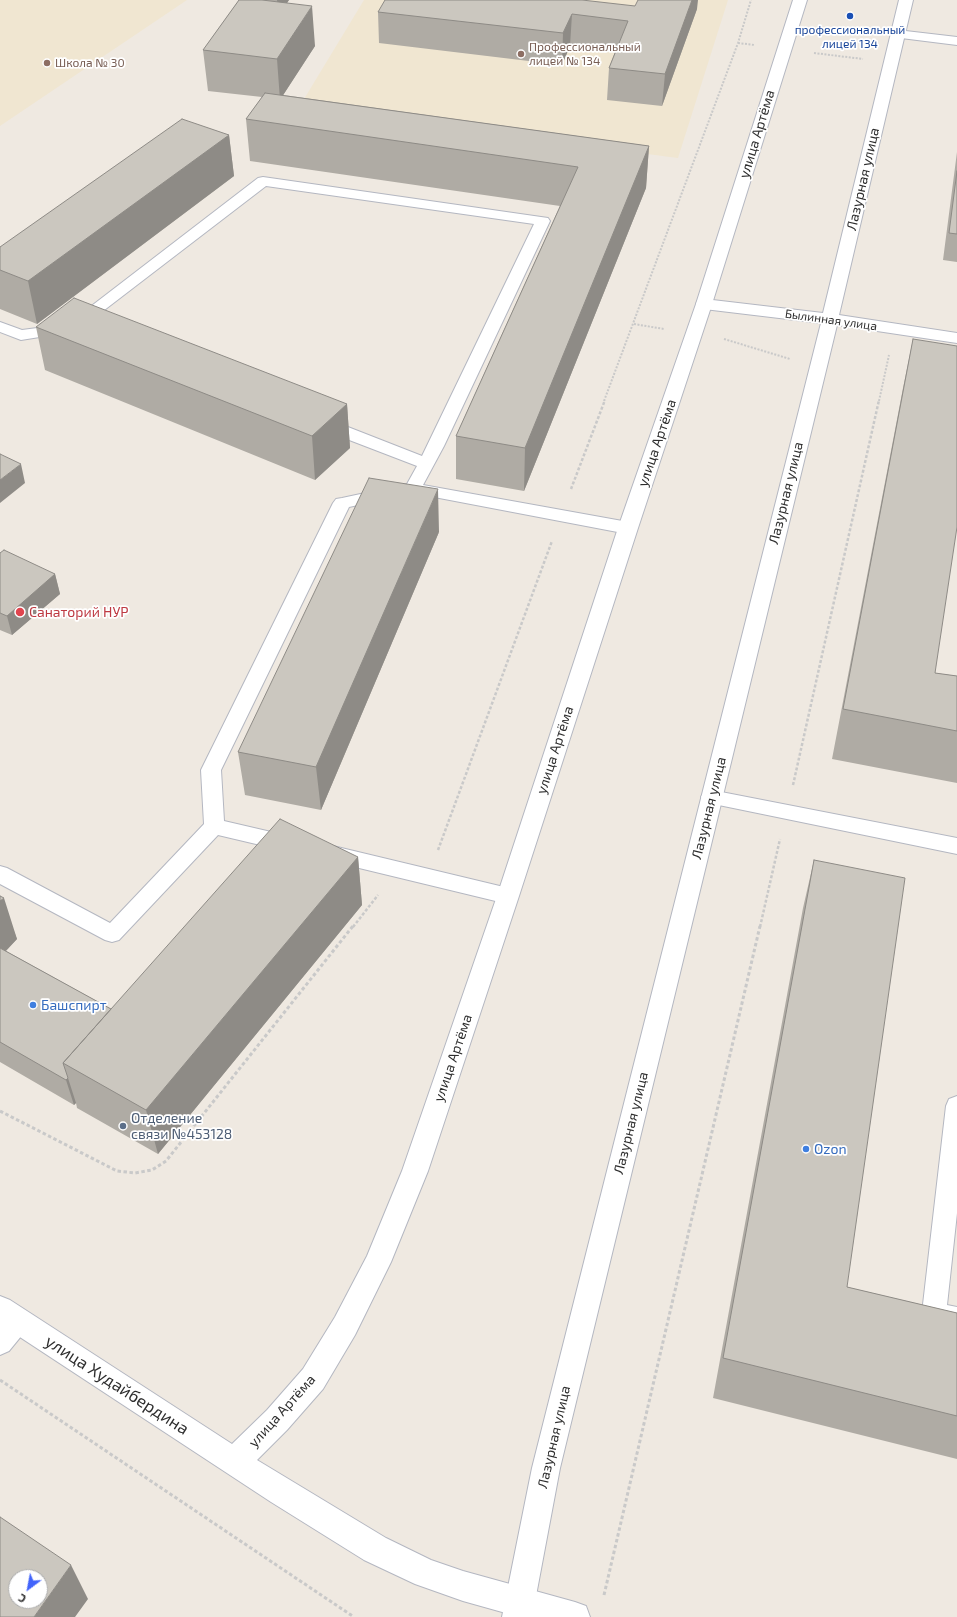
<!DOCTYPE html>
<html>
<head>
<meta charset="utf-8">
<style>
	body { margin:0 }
	#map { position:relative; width:957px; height:1617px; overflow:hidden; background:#efe9e1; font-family:"Exo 2",sans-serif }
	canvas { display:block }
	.north { position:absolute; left:8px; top:1569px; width:40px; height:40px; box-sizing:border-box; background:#fff; border:1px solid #ababab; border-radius:50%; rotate:212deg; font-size:11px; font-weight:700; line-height:16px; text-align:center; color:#2e2e2e }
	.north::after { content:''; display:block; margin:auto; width:14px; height:18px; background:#4264fb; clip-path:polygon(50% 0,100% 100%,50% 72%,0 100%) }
</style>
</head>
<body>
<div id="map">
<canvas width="957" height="1617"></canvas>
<div class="north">С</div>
</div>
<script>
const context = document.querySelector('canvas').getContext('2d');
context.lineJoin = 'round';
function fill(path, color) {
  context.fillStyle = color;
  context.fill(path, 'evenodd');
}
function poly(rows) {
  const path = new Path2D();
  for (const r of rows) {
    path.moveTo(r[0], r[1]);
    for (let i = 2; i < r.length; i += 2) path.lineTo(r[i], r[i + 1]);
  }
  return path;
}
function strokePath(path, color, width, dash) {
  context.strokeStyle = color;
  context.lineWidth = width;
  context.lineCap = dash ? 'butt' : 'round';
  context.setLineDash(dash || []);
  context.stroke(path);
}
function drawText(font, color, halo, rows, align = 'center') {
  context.font = font + ' "Exo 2",sans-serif';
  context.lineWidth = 3.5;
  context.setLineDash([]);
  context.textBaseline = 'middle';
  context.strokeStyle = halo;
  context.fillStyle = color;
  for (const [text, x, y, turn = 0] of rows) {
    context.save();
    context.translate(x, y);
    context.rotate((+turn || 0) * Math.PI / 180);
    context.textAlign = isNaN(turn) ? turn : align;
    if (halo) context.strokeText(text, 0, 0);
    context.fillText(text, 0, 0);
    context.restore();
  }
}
const education = poly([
	[0,0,187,0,0,126],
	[364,0,728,0,678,158,298,109]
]);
const pathFar2 = poly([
	[738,43,755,45],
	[814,53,863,59],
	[634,324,664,329],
	[724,339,790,359],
	[604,401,738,43,751,0],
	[879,401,889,355]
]);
const pathFar1 = poly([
	[571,489,605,400],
	[793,785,879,400],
	[438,850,552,541],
	[353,927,378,895],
	[760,927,780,839]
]);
const path = poly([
	[0,1111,117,1171,135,1173,152,1170,166,1161,353,926],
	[0,1380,354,1617],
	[604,1595,760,926]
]);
const lane = poly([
	[897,30,957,37,957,45,893,37,891,34,893,31,897,30],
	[263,177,548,218,550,221,444,446,423,485,628,522,634,524,637,528,634,532,628,534,413,493,349,507,221,770,224,821,297,838,300,844,297,850,290,852,218,835,119,940,112,942,105,940,0,884,0,866,7,868,110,923,204,824,201,770,333,503,336,499,342,498,407,484,417,466,318,428,316,424,318,420,324,419,330,420,422,456,534,224,266,186,77,331,21,340,0,332,0,322,22,330,68,324,258,178,263,177],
	[711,790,957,838,957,854,704,802,701,797,704,792,711,790],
	[333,846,508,888,515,890,518,896,515,902,508,904,326,860,323,854,326,848,333,846],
	[957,1096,957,1213,947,1305,957,1307,957,1331,925,1321,922,1313,946,1106,949,1099,957,1096],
	[18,1309,27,1313,30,1321,27,1329,9,1351,0,1355,0,1324,9,1313,18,1309]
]);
const street = poly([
	[899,0,913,0,839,315,957,333,957,343,837,325,560,1468,532,1617,502,1617,532,1468,821,323,704,309,698,308,696,304,698,300,704,299,823,313,899,0]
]);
const secondary = poly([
	[793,0,807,0,712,304,638,528,519,896,428,1171,391,1262,355,1335,323,1389,287,1430,257,1460,386,1538,431,1560,463,1571,575,1602,586,1606,590,1617,520,1617,463,1601,415,1584,364,1560,271,1502,0,1324,0,1296,10,1300,232,1444,267,1410,303,1369,335,1317,367,1256,402,1171,497,896,618,528,696,304,793,0]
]);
const wall = poly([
	[239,0,289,0,287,3,315,46,283,95,649,146,646,188,524,491,456,479,456,436,560,206,250,161,246,119,262,97,208,91,203,50],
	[635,6,697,9,662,106,607,100,609,68,615,52,570,46,562,65,379,43,378,12],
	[229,135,234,176,37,324,0,309,0,247],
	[957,152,957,262,943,260],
	[36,327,347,404,350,448,315,480,45,370],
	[913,339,935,673,957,676,957,783,832,759,903,388],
	[439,532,321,810,245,795,238,752],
	[0,553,55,574,60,594,12,635,0,630],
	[358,857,362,905,158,1154,77,1108,76,1103,74,1105,0,1062,0,896,17,939,6,951,111,1009],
	[814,860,847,1287,957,1313,957,1459,713,1398,803,908]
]);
const shadedWall = poly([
	[277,0,289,0,278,16],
	[692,0,698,0,697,9,662,106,665,74],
	[312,6,315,46,280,100,277,59],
	[572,14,570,46,562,65,563,33],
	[229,135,234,176,37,324,28,281],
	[649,146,646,188,524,491,525,448],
	[347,404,350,448,315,480,312,436],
	[21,464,25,483,0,503,0,480],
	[438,489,439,532,321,810,316,767],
	[55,574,60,594,12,635,7,616],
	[358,857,362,905,158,1154,146,1110],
	[4,898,17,939,0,957,0,901],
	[68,1078,76,1103,74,1105,66,1080],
	[71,1565,88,1599,75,1617,34,1617]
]);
const building = poly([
	[239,0,262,0,312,6,277,59,203,50,239,0],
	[385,0,582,0,635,6,638,0,692,0,665,74,609,68,628,21,572,14,563,33,378,12,385,0],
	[265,93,649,146,525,448,456,436,578,167,246,119,265,93],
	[182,119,229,135,28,281,0,270,0,247,182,119],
	[957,171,957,234,949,233,957,171],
	[74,298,347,404,312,436,36,327,74,298],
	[913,339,957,346,957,527,935,673,957,676,957,731,843,709,913,339],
	[0,454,21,464,0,480,0,454],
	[369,478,438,489,316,767,238,752,369,478],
	[4,550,55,574,7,616,0,613,0,553,4,550],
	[280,819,358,857,146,1110,63,1063,280,819],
	[814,860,905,878,847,1287,957,1313,957,1416,723,1358,814,860],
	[0,896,4,898,0,901,0,896],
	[0,948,111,1009,63,1063,68,1078,66,1080,0,1042,0,948],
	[0,1517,71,1565,34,1617,0,1617,0,1517],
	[16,1577,40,1577,40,1601,16,1601,16,1577]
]);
const markers = [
	[850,16,4,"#1a4fb4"],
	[521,54,4,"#8d6e63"],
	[47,63,4,"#8d6e63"],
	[20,612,5,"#e0444e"],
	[33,1005,4,"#3f7fe0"],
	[123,1126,4,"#5c6f8a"],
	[806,1149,4,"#3f7fe0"]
];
const farTransitnames = [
	["профессиональный",850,30],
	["лицей 134",850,44]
];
const farEducationnames = [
	["Профессиональный",529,47],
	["лицей № 134",529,61],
	["Школа № 30",55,63]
];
const farStreetnames = [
	["Былинная улица",831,320,8]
];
const streetNames = [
	["улица Артёма",757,134,-73],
	["Лазурная улица",863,179,-77],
	["улица Артёма",657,443,-71],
	["Лазурная улица",786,493,-76],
	["улица Артёма",555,750,-72],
	["Лазурная улица",709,808,-76],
	["улица Артёма",453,1058,-71],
	["Лазурная улица",631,1123,-76],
	["улица Артёма",282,1411,-48],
	["Лазурная улица",554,1437,-77]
];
const healthNames = [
	["Санаторий НУР",29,612]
];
const shopNames = [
	["Башспирт",41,1005],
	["Ozon",814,1149]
];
const serviceNames = [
	["Отделение",131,1118],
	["связи №453128",131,1134]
];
const nearStreetnames = [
	["улица Худайбердина",117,1385,33]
];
fill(education, '#f0e6d1');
strokePath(lane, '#b4b7c1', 2);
strokePath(street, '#b4b7c1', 2);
strokePath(secondary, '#b4b7c1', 2);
strokePath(pathFar2, '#c9c9c9', 2, [2, 1.5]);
strokePath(pathFar1, '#c9c9c9', 2.5, [3, 2]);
strokePath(path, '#c9c9c9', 3, [3.5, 2.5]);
fill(lane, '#fff');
fill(street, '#fff');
fill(secondary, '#fff');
fill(wall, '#afaba4');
fill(shadedWall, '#8e8b86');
fill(building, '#cbc7bf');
strokePath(building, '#8e8b86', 1);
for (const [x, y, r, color] of markers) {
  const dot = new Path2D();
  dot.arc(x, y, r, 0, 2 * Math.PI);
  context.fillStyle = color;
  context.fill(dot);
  strokePath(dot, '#fff', 1.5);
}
drawText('12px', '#164399', '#fff', farTransitnames);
drawText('12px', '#785e54', '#fff', farEducationnames, 'left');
drawText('12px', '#2e2e2e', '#fff', farStreetnames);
drawText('14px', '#2e2e2e', '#fff', streetNames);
drawText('14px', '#be3a42', '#fff', healthNames, 'left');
drawText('14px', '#366cbe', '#fff', shopNames, 'left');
drawText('14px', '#4e5e75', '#fff', serviceNames, 'left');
drawText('17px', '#2e2e2e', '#fff', nearStreetnames);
</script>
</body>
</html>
